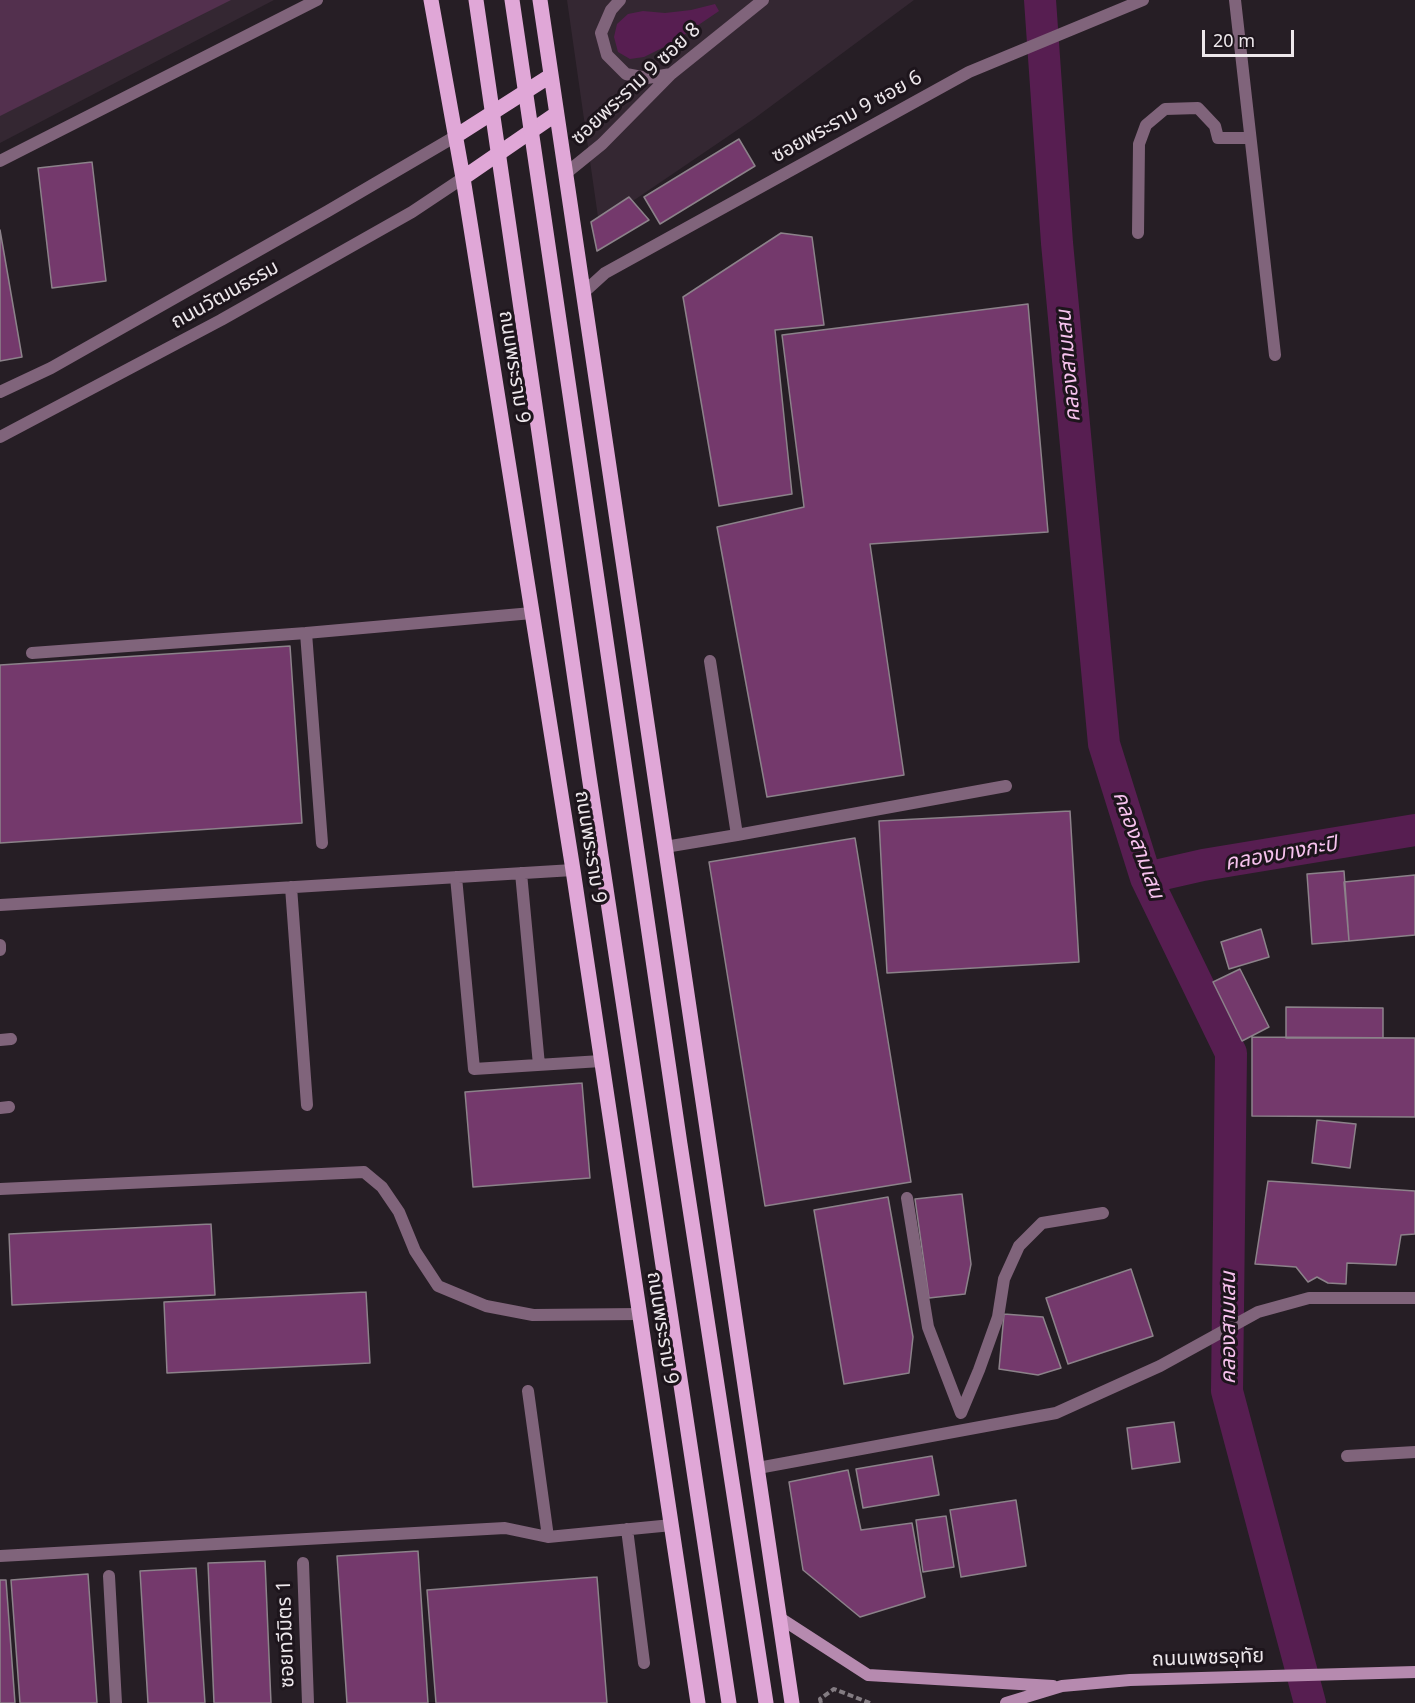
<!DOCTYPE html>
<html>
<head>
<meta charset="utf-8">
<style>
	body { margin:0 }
	#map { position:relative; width:1415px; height:1703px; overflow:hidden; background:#261e25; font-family:"Noto Sans",sans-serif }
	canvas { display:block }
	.scale { position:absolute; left:1202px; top:30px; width:92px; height:27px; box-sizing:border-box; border:3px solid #ede7eb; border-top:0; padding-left:8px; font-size:18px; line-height:21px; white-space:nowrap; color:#ede7eb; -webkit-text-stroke:4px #1d151c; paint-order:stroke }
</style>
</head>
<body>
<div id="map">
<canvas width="1415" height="1703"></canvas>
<div class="scale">20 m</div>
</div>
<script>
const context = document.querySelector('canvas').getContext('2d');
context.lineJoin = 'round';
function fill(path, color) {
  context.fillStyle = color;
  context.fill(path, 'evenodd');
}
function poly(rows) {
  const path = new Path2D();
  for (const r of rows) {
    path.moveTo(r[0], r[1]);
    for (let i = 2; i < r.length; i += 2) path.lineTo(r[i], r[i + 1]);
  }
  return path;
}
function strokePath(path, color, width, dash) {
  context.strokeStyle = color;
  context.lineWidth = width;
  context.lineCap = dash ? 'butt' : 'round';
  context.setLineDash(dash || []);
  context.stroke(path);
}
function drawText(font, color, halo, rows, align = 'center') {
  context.font = font + ' "Noto Sans","Noto Sans Thai",sans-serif';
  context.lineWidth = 6;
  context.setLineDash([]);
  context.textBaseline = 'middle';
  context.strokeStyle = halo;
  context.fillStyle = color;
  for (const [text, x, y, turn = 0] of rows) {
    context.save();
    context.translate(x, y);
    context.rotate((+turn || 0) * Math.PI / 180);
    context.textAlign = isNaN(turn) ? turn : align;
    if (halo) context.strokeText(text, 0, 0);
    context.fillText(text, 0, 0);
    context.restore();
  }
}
const built = poly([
	[0,0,274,0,0,143],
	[567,0,914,0,755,118,599,224]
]);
const green = poly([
	[0,0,231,0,0,116]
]);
const water = poly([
	[715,4,719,11,672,43,644,57,630,59,618,52,614,37,617,24,628,14,643,11,665,13,691,10]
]);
const canal = poly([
	[1040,0,1057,243,1104,744,1146,878,1231,1053,1227,1391,1310,1703],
	[1146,878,1203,865,1415,830]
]);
const building = poly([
	[739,139,755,166,660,224,644,197,739,139],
	[92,162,106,281,52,288,38,168,92,162],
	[629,197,649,220,597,251,591,222,629,197],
	[0,230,22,357,0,361,0,230],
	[781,233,812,237,824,325,775,330,792,494,719,506,683,297,781,233],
	[1028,304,1048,532,870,544,904,775,767,797,717,527,804,507,782,335,1028,304],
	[290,646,302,823,0,843,0,665,290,646],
	[1070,811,1079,962,887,973,879,821,1070,811],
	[855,838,911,1182,765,1206,709,862,855,838],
	[1344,871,1349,941,1312,944,1307,874,1344,871],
	[1415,875,1415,935,1349,941,1344,882,1415,875],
	[1261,929,1269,957,1229,969,1221,942,1261,929],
	[1240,969,1269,1027,1242,1041,1213,982,1240,969],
	[1286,1007,1383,1008,1383,1038,1286,1038,1286,1007],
	[1252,1037,1415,1038,1415,1117,1252,1116,1252,1037],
	[582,1083,590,1178,473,1187,465,1092,582,1083],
	[1317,1120,1356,1124,1350,1168,1312,1163,1317,1120],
	[1268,1181,1415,1191,1415,1234,1401,1235,1396,1265,1347,1263,1346,1284,1328,1283,1317,1277,1308,1282,1296,1267,1255,1264,1268,1181],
	[962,1194,971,1264,965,1294,929,1298,915,1199,962,1194],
	[888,1197,913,1337,909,1373,844,1384,814,1210,888,1197],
	[211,1224,215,1295,12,1305,9,1234,211,1224],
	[1131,1269,1153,1336,1068,1364,1046,1298,1131,1269],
	[366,1292,370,1363,167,1373,164,1302,366,1292],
	[1004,1314,1043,1317,1061,1368,1038,1375,999,1369,1004,1314],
	[1174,1422,1180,1462,1132,1469,1127,1428,1174,1422],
	[932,1456,939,1495,863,1508,856,1469,932,1456],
	[848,1470,861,1530,912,1523,925,1597,860,1617,803,1570,789,1482,848,1470],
	[1016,1500,1026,1566,961,1577,950,1510,1016,1500],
	[946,1516,954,1567,923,1572,916,1520,946,1516],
	[418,1551,428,1703,347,1703,337,1556,418,1551],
	[265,1561,271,1703,214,1703,208,1563,265,1561],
	[196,1568,205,1703,148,1703,140,1571,196,1568],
	[88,1574,97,1703,20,1703,11,1580,88,1574],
	[597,1577,607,1703,436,1703,427,1590,597,1577],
	[0,1580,6,1580,15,1703,0,1703,0,1580]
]);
const path = poly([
	[821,1703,820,1699,834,1689,870,1703]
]);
const service = poly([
	[0,161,317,0],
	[1138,233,1139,144,1146,125,1165,109,1198,108,1215,126,1218,138,1250,138],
	[32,653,306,633],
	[737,835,1006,786],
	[322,843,306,633,532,613],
	[665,847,737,835,710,661],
	[521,873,539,1065],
	[456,877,474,1069,601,1061],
	[291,887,307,1105],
	[0,905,573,870],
	[0,945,0,950],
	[0,1040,11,1039],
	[0,1108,9,1107],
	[0,1189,364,1172,382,1187,399,1212,415,1251,438,1286,486,1306,533,1315,639,1314],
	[907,1198,928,1327,961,1413,979,1370,998,1317,1004,1279,1019,1246,1042,1223,1103,1213],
	[528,1391,548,1537],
	[627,1529,644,1663],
	[0,1556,505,1528,548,1537,672,1525]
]);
const minor = poly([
	[620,0,611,10,601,33,607,55,626,74,647,78,671,74],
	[1235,0,1275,355],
	[565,174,602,144,671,74,763,0],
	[583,293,605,273,969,72,1143,0],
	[1347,1456,1415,1452],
	[758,1468,1056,1413,1160,1366,1258,1312,1309,1298,1415,1298],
	[303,1563,308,1703],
	[109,1576,116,1703]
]);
const tertiary = poly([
	[0,392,51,368,328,211,456,136],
	[0,437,221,320,412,212,463,178]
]);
const secondary = poly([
	[780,1618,868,1675,1053,1686],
	[1006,1703,1062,1686,1130,1680,1415,1672]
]);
const primary = poly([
	[431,0,463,178,573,870,698,1703],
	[540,0,792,1703],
	[456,136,550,76],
	[463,178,556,114]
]);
const primaryBridge = poly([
	[476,0,589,776,729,1703],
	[512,0,680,1144,766,1703]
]);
const streetNames = [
	["ซอยพระราม 9 ซอย 8",636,84,-43],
	["ซอยพระราม 9 ซอย 6",847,117,-29],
	["ถนนวัฒนธรรม",225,295,-29],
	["ถนนพระราม 9",514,367,81],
	["ถนนพระราม 9",590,847,81],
	["ถนนพระราม 9",662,1328,81],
	["ซอยทวีมิตร 1",286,1634,-92],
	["ถนนเพชรอุทัย",1208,1658,-2]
];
const waterNames = [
	["คลองสามเสน",1069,366,-95],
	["คลองสามเสน",1138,845,70],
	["คลองบางกะปิ",1281,854,-10],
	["คลองสามเสน",1229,1328,-90]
];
fill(built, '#342732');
fill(green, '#53304e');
fill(water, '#571e51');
strokePath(canal, '#571e51', 32);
fill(building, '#74396c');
strokePath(building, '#8c828a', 1.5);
strokePath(path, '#837c82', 4, [6, 3]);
strokePath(service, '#80647b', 12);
strokePath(minor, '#80647b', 12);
strokePath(tertiary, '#80647b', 12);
strokePath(secondary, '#b68aaf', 12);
strokePath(primary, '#e0a7d7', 15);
strokePath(primaryBridge, '#e0a7d7', 15);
drawText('20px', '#ede7eb', '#1d151c', streetNames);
drawText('italic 21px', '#f7c2ee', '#1d151c', waterNames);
</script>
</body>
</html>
